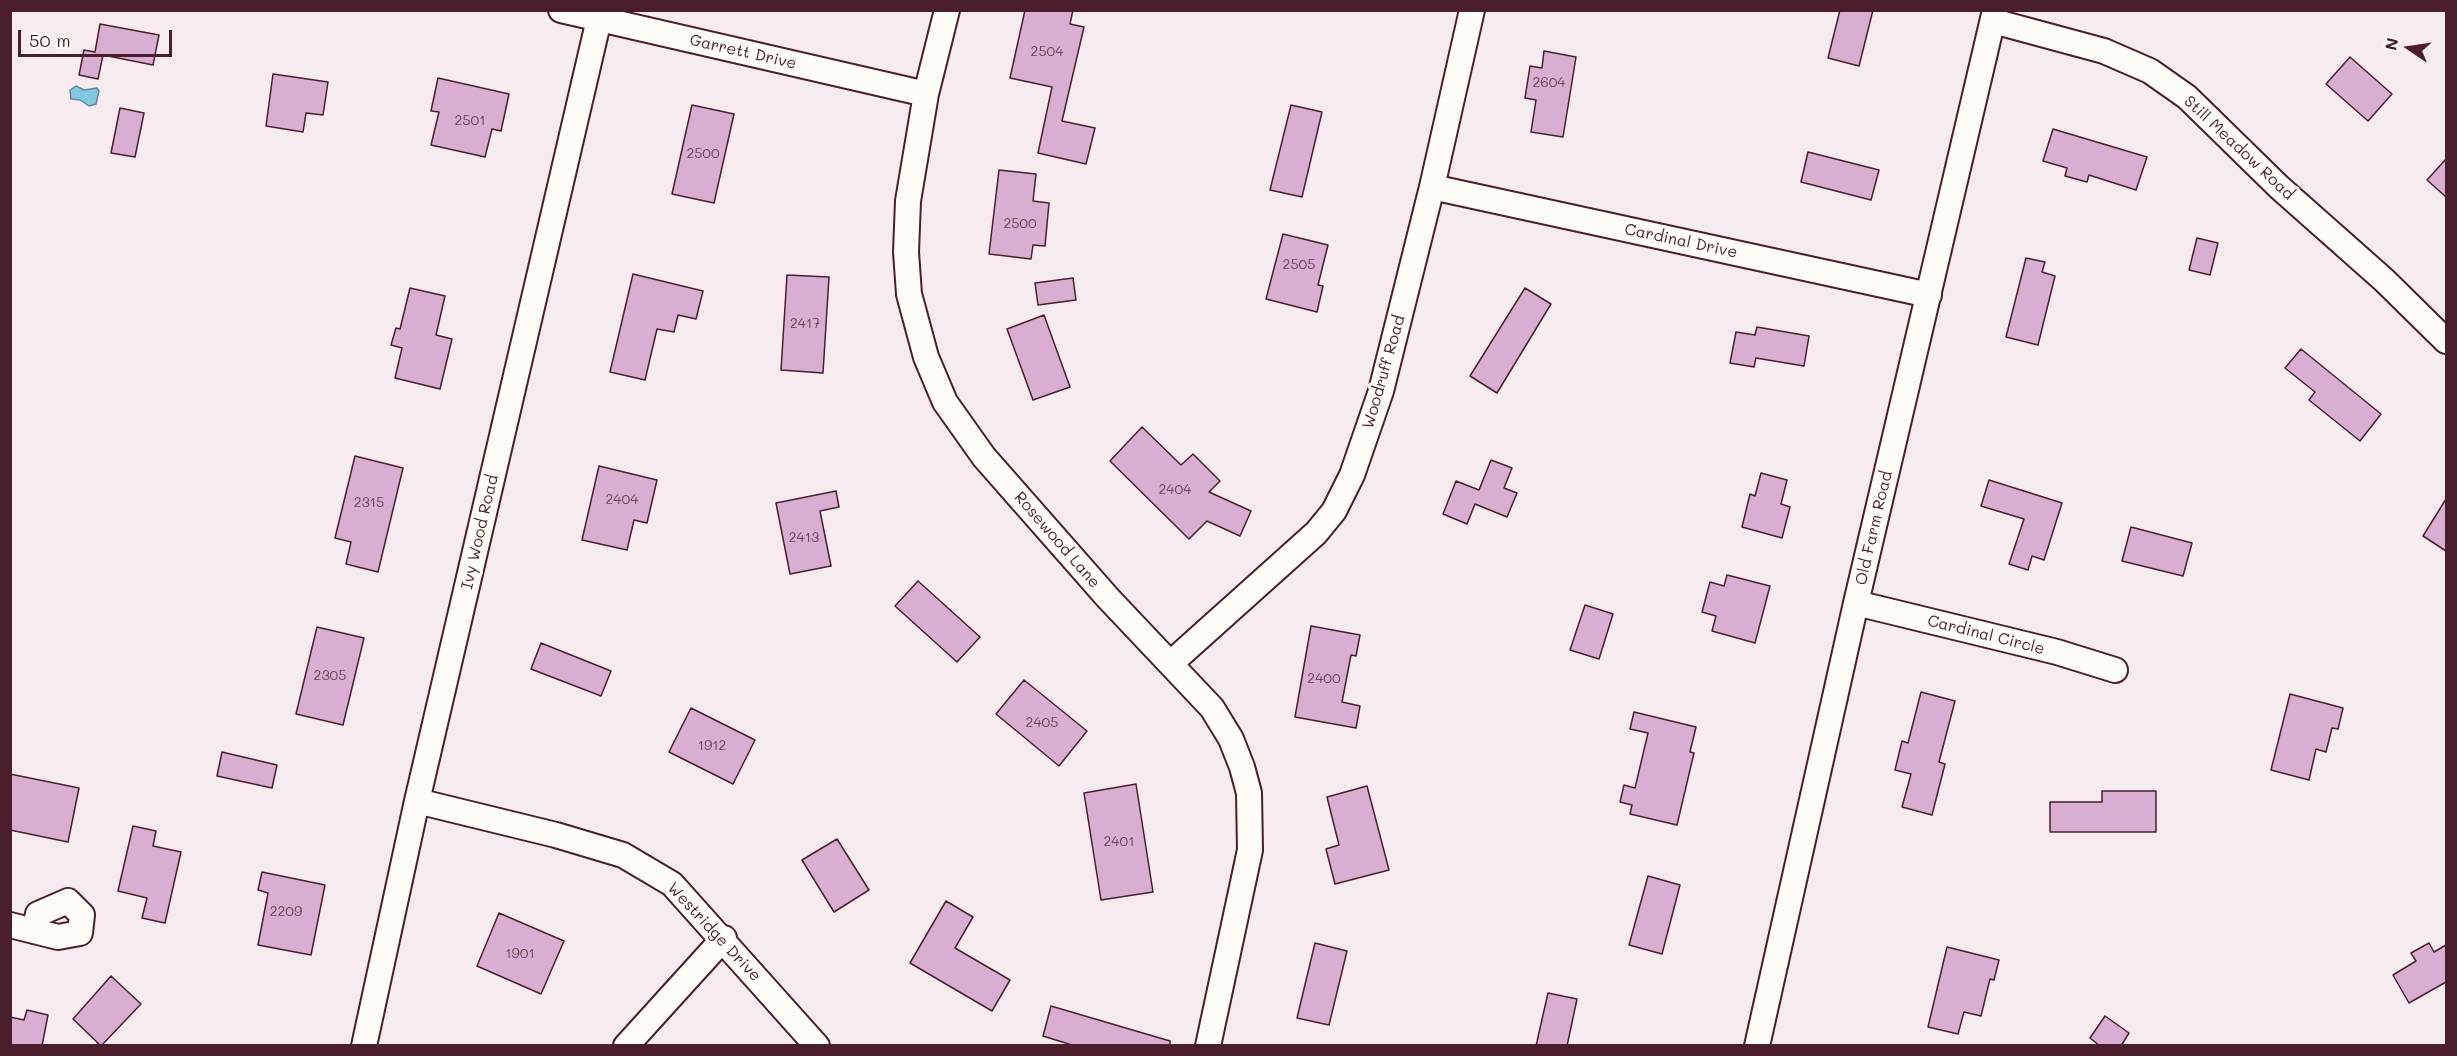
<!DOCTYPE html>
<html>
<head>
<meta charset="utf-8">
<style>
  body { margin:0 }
  #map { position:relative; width:2457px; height:1056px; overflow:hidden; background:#f6ecf0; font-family:Mali,sans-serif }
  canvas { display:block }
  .frame { position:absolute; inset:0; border:12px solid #4a1f2b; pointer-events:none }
  .north { position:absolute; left:2379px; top:18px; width:60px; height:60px; -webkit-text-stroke:4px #fdfcf7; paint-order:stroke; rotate:283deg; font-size:16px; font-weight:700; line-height:24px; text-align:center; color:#4a1f2b }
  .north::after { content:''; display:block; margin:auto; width:21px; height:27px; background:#4a1f2b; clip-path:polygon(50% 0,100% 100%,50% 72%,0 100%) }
  .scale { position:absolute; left:18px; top:30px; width:154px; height:27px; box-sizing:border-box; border:3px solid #4a1f2b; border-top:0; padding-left:8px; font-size:18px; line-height:21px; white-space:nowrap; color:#4a1f2b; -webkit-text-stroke:4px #fdfcf7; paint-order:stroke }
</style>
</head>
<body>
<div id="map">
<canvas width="2457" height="1056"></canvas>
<div class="frame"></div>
<div class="north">N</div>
<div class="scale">50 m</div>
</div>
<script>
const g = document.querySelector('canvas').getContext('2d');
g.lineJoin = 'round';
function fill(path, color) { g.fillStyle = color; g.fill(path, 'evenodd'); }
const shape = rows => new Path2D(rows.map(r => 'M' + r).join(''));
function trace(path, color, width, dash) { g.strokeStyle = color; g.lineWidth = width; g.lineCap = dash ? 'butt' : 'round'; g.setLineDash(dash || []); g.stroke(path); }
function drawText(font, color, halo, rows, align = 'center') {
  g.font = font + ' Mali,sans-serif'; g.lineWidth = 6; g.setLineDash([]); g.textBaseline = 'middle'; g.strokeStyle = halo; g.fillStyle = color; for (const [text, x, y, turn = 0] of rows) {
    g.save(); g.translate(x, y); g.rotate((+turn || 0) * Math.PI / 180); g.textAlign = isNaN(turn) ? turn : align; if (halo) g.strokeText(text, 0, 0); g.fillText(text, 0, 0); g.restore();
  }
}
const water = shape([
  [76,86,84,90,97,88,99,91,96,104,89,106,80,100,71,99,70,90,76,86]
]);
const building = shape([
  [1025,10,1073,10,1070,24,1084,27,1062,121,1095,128,1086,164,1038,153,1052,87,1010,78,1025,10],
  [1840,10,1873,10,1859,66,1828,58,1840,10],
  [100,24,159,35,153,65,103,55,98,79,79,75,84,50,95,52,100,24],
  [1544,51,1576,57,1563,137,1531,132,1536,100,1525,98,1530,66,1542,68,1544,51],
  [2350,57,2392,94,2368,121,2326,84,2350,57],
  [273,74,328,82,323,115,306,113,303,132,266,126,273,74],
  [438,78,509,94,501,131,492,129,485,157,431,145,439,112,431,111,438,78],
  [692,105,734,114,714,203,672,194,692,105],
  [1291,105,1322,112,1302,197,1270,190,1291,105],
  [120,108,144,113,135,157,111,153,120,108],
  [2053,129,2147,157,2136,190,2089,175,2087,182,2065,176,2067,168,2043,161,2053,129],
  [1808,152,1879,170,1871,200,1801,182,1808,152],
  [2446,159,2446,197,2427,180,2446,159],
  [999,170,1036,174,1033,201,1049,203,1045,246,1033,245,1031,259,989,254,999,170],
  [1283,234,1328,245,1318,285,1323,286,1317,312,1266,299,1283,234],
  [2197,238,2218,243,2210,275,2189,270,2197,238],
  [2026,258,2045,262,2042,272,2055,276,2038,345,2006,337,2026,258],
  [633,274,703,291,696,319,678,315,674,332,657,329,645,380,610,372,633,274],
  [787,275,829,277,823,373,781,370,787,275],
  [1073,278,1076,300,1038,305,1035,283,1073,278],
  [410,288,445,296,436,335,452,339,440,389,395,378,402,348,391,345,396,328,400,329,410,288],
  [1525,288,1551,304,1497,393,1470,376,1525,288],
  [1044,315,1070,387,1033,400,1007,329,1044,315],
  [1757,327,1809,336,1804,366,1756,358,1754,367,1730,363,1736,332,1755,335,1757,327],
  [2301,349,2381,414,2360,441,2309,400,2315,392,2285,368,2301,349],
  [1142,427,1181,465,1193,454,1220,481,1209,492,1251,511,1240,536,1207,521,1189,539,1110,461,1142,427],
  [355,456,403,468,378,572,346,564,351,542,335,538,355,456],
  [1491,460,1512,468,1504,488,1517,493,1507,517,1475,504,1467,524,1443,514,1456,481,1479,490,1491,460],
  [599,466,657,480,647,523,634,520,627,550,582,540,599,466],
  [1761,473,1787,480,1781,504,1790,507,1782,538,1742,527,1750,494,1755,496,1761,473],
  [1989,480,2062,503,2044,560,2032,556,2028,570,2009,564,2024,519,1981,506,1989,480],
  [836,491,839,507,820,511,831,566,790,574,776,503,836,491],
  [2446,499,2446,551,2423,536,2446,499],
  [2131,527,2192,543,2183,576,2122,561,2131,527],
  [1727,575,1770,586,1755,643,1712,631,1716,616,1702,612,1710,582,1724,586,1727,575],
  [918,581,980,637,957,662,895,606,918,581],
  [1585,605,1613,614,1599,659,1570,650,1585,605],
  [1311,626,1360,635,1356,656,1351,655,1342,702,1360,706,1356,728,1295,717,1311,626],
  [317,627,364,638,343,725,296,714,317,627],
  [541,643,611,671,601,696,531,669,541,643],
  [1024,680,1087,731,1059,766,996,714,1024,680],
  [1921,692,1955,701,1939,762,1945,764,1932,815,1902,807,1911,774,1895,770,1902,741,1908,743,1921,692],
  [2290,694,2343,708,2338,729,2332,728,2326,752,2316,749,2309,780,2271,770,2290,694],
  [691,708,755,740,733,784,669,752,691,708],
  [1634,712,1696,727,1690,752,1694,753,1677,825,1630,814,1632,805,1620,802,1624,785,1635,788,1648,733,1630,729,1634,712],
  [222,752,277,765,272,788,217,776,222,752],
  [10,774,79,788,68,842,10,830,10,774],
  [1136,784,1153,892,1101,900,1084,793,1136,784],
  [1367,786,1389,870,1335,884,1326,849,1339,845,1327,797,1367,786],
  [2102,791,2156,791,2156,832,2050,832,2050,802,2102,802,2102,791],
  [133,826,156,831,153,846,181,852,165,923,142,918,147,898,118,891,133,826],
  [837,839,869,890,834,912,802,860,837,839],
  [262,872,325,885,311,955,258,945,268,893,258,890,262,872],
  [1648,876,1680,885,1662,954,1629,945,1648,876],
  [946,901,973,917,955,948,1010,980,992,1011,910,963,946,901],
  [499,913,564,941,541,994,477,966,499,913],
  [1315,943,1347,951,1329,1025,1297,1018,1315,943],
  [2429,943,2434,952,2446,945,2446,982,2409,1003,2393,975,2416,961,2411,953,2429,943],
  [1947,947,1999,960,1994,980,1990,979,1981,1016,1964,1012,1958,1034,1928,1027,1947,947],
  [111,976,141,1004,101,1046,73,1019,111,976],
  [1548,993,1577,999,1567,1046,1536,1046,1548,993],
  [1051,1006,1170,1041,1170,1046,1075,1046,1043,1036,1051,1006],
  [27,1010,48,1015,42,1046,10,1046,10,1017,24,1020,27,1010],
  [2105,1016,2129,1033,2121,1046,2100,1046,2090,1038,2105,1016]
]);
const minor = shape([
  [561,10,926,94],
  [947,10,926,94,908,201,906,252,909,294,926,357,945,402,984,457,1108,598,1212,708,1231,739,1242,767,1249,793,1250,850,1208,1046],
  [1993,21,2104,51,2150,71,2187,97,2279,187,2384,280,2446,341],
  [1432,187,1929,295],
  [1856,603,2057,652,2115,670],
  [1171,663,1316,533,1334,511,1352,475,1381,391,1432,187,1472,10],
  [417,801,556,835,623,855,672,884,817,1046],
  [10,925,58,937,80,933,82,915,68,901,38,914,34,931],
  [364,1046,417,801,599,19],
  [626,1046,724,938],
  [1757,1046,1856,603,1995,10]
]);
const numberNames = [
  ["2504",1047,52],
  ["2604",1549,83],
  ["2501",470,121],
  ["2500",703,154],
  ["2500",1020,224],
  ["2505",1299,265],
  ["2417",805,324],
  ["2404",1175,490],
  ["2404",622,500],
  ["2315",369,503],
  ["2413",804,538],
  ["2305",330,676],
  ["2400",1324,679],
  ["2405",1042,723],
  ["1912",712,746],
  ["2401",1119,842],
  ["2209",286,912],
  ["1901",520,954]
];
const streetNames = [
  ["Garrett Drive",743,52,13],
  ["Still Meadow Road",2239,148,43],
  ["Cardinal Drive",1681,241,12],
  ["Woodruff Road",1384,372,-74],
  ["Old Farm Road",1874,528,-77],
  ["Ivy Wood Road",480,532,-77],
  ["Rosewood Lane",1057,540,49],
  ["Cardinal Circle",1986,635,14],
  ["Westridge Drive",714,932,47]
];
fill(water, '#81c9e1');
trace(water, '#6b8598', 1.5);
fill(building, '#d9aed3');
trace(building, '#4a1f2b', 1.5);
trace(minor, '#4a1f2b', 28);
trace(minor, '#fdfcf7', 24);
drawText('14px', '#6e4355', null, numberNames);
drawText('16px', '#4a1f2b', '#fdfcf7', streetNames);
</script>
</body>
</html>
